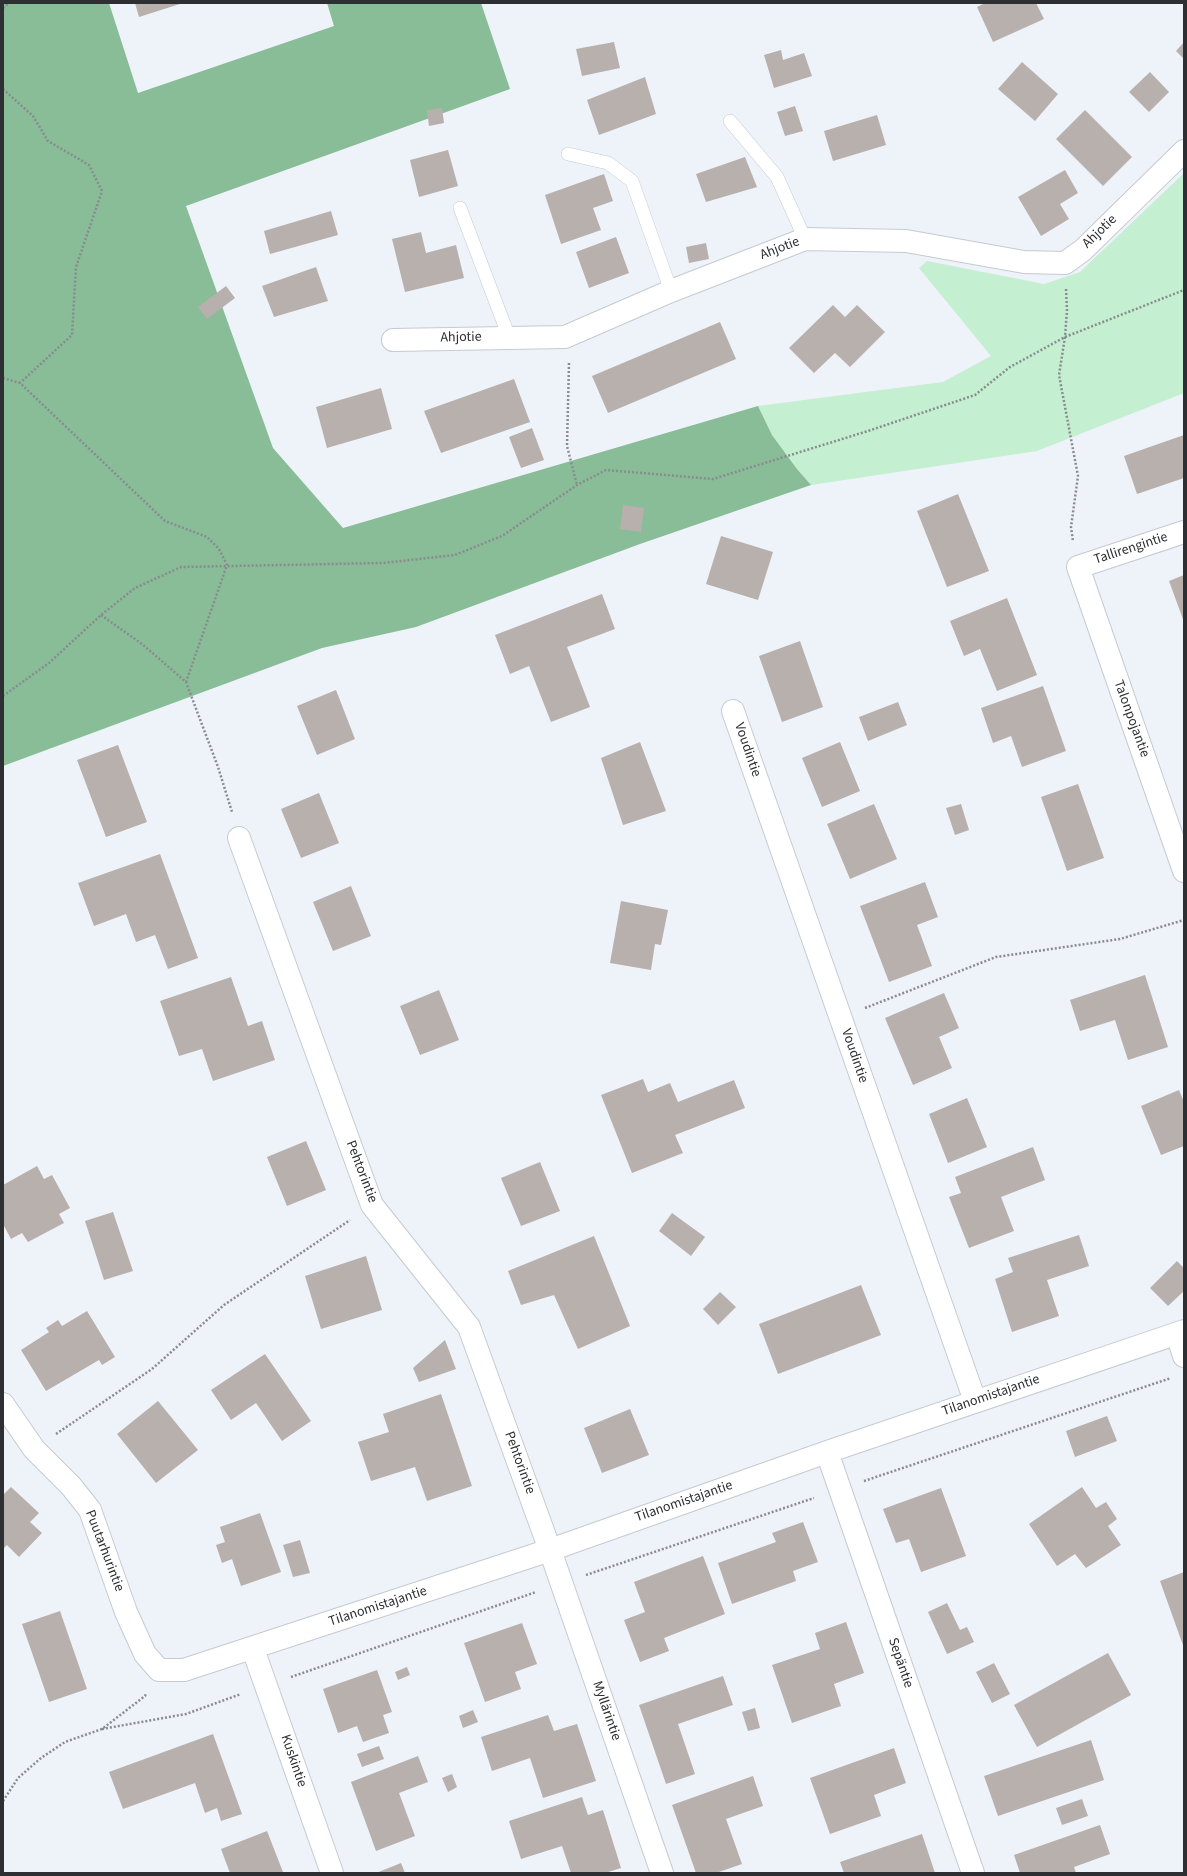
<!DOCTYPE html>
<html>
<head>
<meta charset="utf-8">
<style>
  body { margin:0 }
  #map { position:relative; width:1187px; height:1876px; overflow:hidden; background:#eef2f9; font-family:"Source Sans 3",sans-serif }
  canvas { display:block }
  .frame { position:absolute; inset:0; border:4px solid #2e2f32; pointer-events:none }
</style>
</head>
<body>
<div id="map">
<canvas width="1187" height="1876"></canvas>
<div class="frame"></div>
</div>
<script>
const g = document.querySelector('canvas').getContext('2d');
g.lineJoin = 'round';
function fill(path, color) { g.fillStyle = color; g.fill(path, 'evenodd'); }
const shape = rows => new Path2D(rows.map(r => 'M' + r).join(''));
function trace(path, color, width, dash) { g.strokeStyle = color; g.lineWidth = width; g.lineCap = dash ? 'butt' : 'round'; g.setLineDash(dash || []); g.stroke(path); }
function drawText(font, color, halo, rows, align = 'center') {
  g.font = font + ' "Source Sans 3",sans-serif'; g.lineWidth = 4; g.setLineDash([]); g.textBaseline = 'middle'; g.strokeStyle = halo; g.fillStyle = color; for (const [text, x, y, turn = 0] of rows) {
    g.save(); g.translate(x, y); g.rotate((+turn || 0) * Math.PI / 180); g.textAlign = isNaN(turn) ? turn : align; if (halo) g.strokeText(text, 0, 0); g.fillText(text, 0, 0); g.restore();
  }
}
const green = shape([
  [1184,173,1184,393,1037,451,811,485,797,469,772,435,758,406,943,382,991,356,919,268,927,261,1044,284,1080,272]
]);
const forest = shape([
  [3,3,109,3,138,93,334,26,327,3,481,3,510,89,186,206,273,448,343,528,758,406,772,435,797,469,811,485,640,544,416,627,322,648,3,766]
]);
const building = shape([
  [135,3,183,3,139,17],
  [985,3,1036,3,1044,19,993,42,977,7],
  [614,42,620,68,582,76,576,49],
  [1184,42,1184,59,1176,51],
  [781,50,783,60,804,53,812,76,774,88,764,55],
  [1022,62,1058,94,1035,121,998,89],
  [1150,72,1169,92,1149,112,1129,92],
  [645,77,656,114,599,135,587,100],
  [795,106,803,131,785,136,777,112],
  [442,108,444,123,429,126,427,110],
  [1085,110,1132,157,1103,186,1056,139],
  [877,115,886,145,833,161,824,131],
  [448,150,458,186,419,197,410,160],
  [745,157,757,187,706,202,696,174],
  [1065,170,1078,193,1060,204,1069,219,1041,236,1018,197],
  [604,174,613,201,593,208,601,230,561,244,545,195],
  [331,211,338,235,270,254,264,231],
  [421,232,426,253,456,245,464,278,405,292,392,239],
  [616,237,629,273,589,288,576,252],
  [706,243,709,259,689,263,686,247],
  [316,267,328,301,274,317,262,286],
  [226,286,235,298,207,319,198,307],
  [833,305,845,317,857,305,885,332,850,367,835,353,814,373,789,348],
  [720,322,736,359,608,413,592,376],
  [514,379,530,422,441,453,424,411],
  [381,388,392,429,327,448,316,407],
  [532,428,544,460,521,468,509,437],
  [1184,435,1184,478,1137,494,1124,456],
  [958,494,989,571,947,587,917,511],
  [623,505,644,508,641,532,620,529],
  [721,536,773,552,758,600,706,584],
  [1184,575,1184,622,1169,581],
  [602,594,615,629,567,647,590,707,551,722,529,666,510,674,495,635],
  [1007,598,1037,675,997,691,980,649,964,656,950,621],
  [800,641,823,707,782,722,759,656],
  [1043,686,1066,751,1022,767,1011,736,993,743,981,708],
  [336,690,355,739,317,755,297,706],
  [898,702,907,725,868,741,859,717],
  [640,742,666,811,623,825,601,758],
  [840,742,860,791,822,807,802,758],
  [118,745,147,822,106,837,77,760],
  [1078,784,1104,858,1067,871,1041,797],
  [319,793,339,843,301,858,281,809],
  [874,804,897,859,850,879,827,824],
  [961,804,969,830,955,835,946,808],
  [160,854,198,958,168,969,155,935,136,942,126,914,94,926,78,883],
  [925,882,938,917,917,925,932,966,889,982,860,906],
  [351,886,371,936,333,951,313,902],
  [621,901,668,910,661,945,655,944,651,970,610,963],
  [1145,975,1168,1047,1128,1060,1115,1020,1080,1031,1070,1000],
  [231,977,248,1026,262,1021,275,1060,213,1081,202,1049,179,1056,160,1001],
  [439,990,459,1040,420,1055,400,1006],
  [944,993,959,1028,939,1037,952,1068,913,1085,885,1018],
  [643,1079,648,1092,670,1083,678,1102,734,1080,745,1108,675,1135,683,1153,632,1173,601,1095],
  [1179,1090,1184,1102,1184,1146,1161,1155,1141,1106],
  [967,1098,987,1147,948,1163,929,1114],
  [306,1141,326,1190,287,1206,267,1157],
  [1033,1147,1045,1180,1001,1197,1014,1231,969,1248,949,1197,961,1193,955,1177],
  [540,1162,560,1211,521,1226,501,1178],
  [37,1166,44,1179,52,1175,70,1208,59,1214,64,1223,28,1242,22,1233,11,1239,3,1224,3,1185],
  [113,1212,133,1271,104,1280,85,1221],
  [672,1213,705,1237,691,1256,659,1231],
  [1079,1235,1089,1266,1047,1280,1059,1316,1012,1332,995,1279,1013,1272,1008,1258],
  [594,1236,630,1326,578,1349,554,1295,521,1305,508,1271],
  [366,1256,382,1310,321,1329,305,1276],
  [1177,1261,1184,1268,1184,1291,1168,1306,1150,1288],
  [861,1285,881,1335,778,1374,759,1324],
  [720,1292,736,1307,718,1325,703,1309],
  [87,1311,115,1357,102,1365,99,1360,46,1391,21,1350,49,1332,46,1328,58,1320,62,1326],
  [445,1340,456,1369,419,1382,413,1368],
  [265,1354,311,1421,282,1441,256,1403,231,1420,211,1390],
  [441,1394,472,1486,427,1501,415,1467,371,1481,358,1442,389,1432,383,1414],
  [158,1401,198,1450,156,1483,117,1434],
  [630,1409,649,1455,602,1473,584,1428],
  [1107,1416,1117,1441,1075,1457,1066,1431],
  [11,1487,39,1513,30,1522,42,1533,19,1557,7,1545,3,1549,3,1495],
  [1082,1487,1096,1508,1106,1502,1117,1519,1108,1526,1121,1545,1086,1568,1075,1554,1057,1566,1029,1524],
  [941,1488,966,1556,921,1572,909,1539,896,1543,883,1509],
  [260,1513,281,1572,241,1586,232,1559,222,1563,216,1545,225,1542,220,1527],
  [803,1522,818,1562,793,1571,796,1581,732,1604,718,1563,776,1542,772,1533],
  [300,1540,310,1573,293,1577,283,1545],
  [703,1556,725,1614,664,1638,669,1651,640,1662,624,1620,645,1612,634,1582],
  [1184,1572,1184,1648,1160,1581],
  [947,1603,960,1630,967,1627,974,1642,947,1654,928,1612],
  [60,1611,87,1689,49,1702,22,1624],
  [846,1622,864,1673,834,1684,841,1706,792,1723,772,1665,820,1649,815,1633],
  [522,1623,537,1664,515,1672,521,1689,485,1702,464,1643],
  [1108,1653,1131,1695,1037,1747,1014,1705],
  [994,1663,1010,1694,992,1703,976,1672],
  [407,1667,410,1675,398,1680,395,1672],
  [377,1670,392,1712,383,1715,389,1733,363,1742,357,1726,338,1733,323,1689],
  [723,1676,733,1705,678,1724,695,1774,666,1784,639,1705],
  [755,1708,760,1728,748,1731,742,1712],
  [473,1710,478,1722,463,1728,459,1716],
  [548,1715,554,1731,577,1724,596,1781,543,1798,530,1758,492,1771,481,1737],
  [213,1734,242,1814,221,1821,217,1808,205,1813,195,1783,123,1809,109,1772],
  [1091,1740,1104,1780,998,1816,984,1776],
  [379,1746,384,1759,362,1767,357,1754],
  [894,1748,906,1783,874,1795,881,1816,830,1834,810,1778],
  [418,1756,428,1782,399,1793,415,1836,376,1851,351,1782],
  [452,1774,457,1787,448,1792,442,1778],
  [753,1776,763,1806,726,1819,742,1864,716,1873,696,1873,672,1805],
  [582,1797,588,1815,603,1810,621,1868,605,1873,571,1873,562,1846,521,1859,509,1821],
  [1082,1799,1088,1816,1062,1825,1056,1808],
  [1100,1825,1110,1854,1074,1867,1076,1873,1020,1873,1014,1855],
  [267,1831,283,1872,230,1873,221,1849],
  [922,1834,935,1873,844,1873,840,1862],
  [401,1863,405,1873,376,1873]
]);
const path = shape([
  [3,8,9,3],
  [3,89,33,116,48,141,89,165,102,191,76,267,72,335,20,383],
  [1066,289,1067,310,1065,337,1059,375,1078,476,1071,527,1073,541],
  [569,363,567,446,577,485],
  [3,378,20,383,165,521,207,537,219,549,227,565,186,682],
  [101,615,142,644,186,682,218,767,232,812],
  [3,696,49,663,101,615,135,588,181,567,383,563,455,555,502,536,577,485,606,470,713,479,868,431,975,395,1010,367,1065,337,1184,290],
  [865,1008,996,957,1120,939,1184,920],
  [56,1434,152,1369,224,1305,350,1220],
  [864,1481,1171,1378],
  [586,1575,814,1498],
  [291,1677,536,1592],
  [102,1729,186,1714,241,1694],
  [3,1801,18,1778,41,1758,65,1742,102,1729,145,1696,146,1693]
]);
const lane = shape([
  [730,121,777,177,805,239],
  [568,154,608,163,632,181,671,291],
  [460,208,509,337]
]);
const street = shape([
  [393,340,565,337,671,291,805,239,906,241,1024,262,1065,263,1083,250,1184,151],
  [1184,532,1078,567,1184,871],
  [733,711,975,1401],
  [239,838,372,1205,469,1327,550,1550,662,1873],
  [1177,1334,1184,1356],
  [3,1404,34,1449,71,1486,90,1510,126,1612,145,1654,159,1670,184,1670,550,1550,827,1452,1184,1331],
  [827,1452,973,1873],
  [253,1649,332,1873]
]);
const streetNames = [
  ["Ahjotie",1100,232,-44],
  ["Ahjotie",780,249,-21],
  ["Ahjotie",461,338,-1],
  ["Tallirengintie",1131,549,-18],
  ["Talonpojantie",1131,719,70],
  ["Voudintie",747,750,71],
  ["Voudintie",854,1056,71],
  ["Pehtorintie",361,1172,69],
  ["Tilanomistajantie",991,1396,-19],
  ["Pehtorintie",519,1463,70],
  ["Tilanomistajantie",684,1502,-19],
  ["Puutarhurintie",104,1551,69],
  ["Tilanomistajantie",378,1607,-18],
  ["Sepäntie",900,1663,71],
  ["Myllärintie",606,1711,71],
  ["Kuskintie",293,1761,71]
];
fill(green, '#c4efd0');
fill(forest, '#88bd98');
fill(building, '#b8b0ad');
trace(lane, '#c6cad1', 14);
trace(street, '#c6cad1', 24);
trace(path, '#898b90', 2.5, [2, 2]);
trace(lane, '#fff', 13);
trace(street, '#fff', 22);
drawText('14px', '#2e2f32', '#fff', streetNames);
</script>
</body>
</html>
